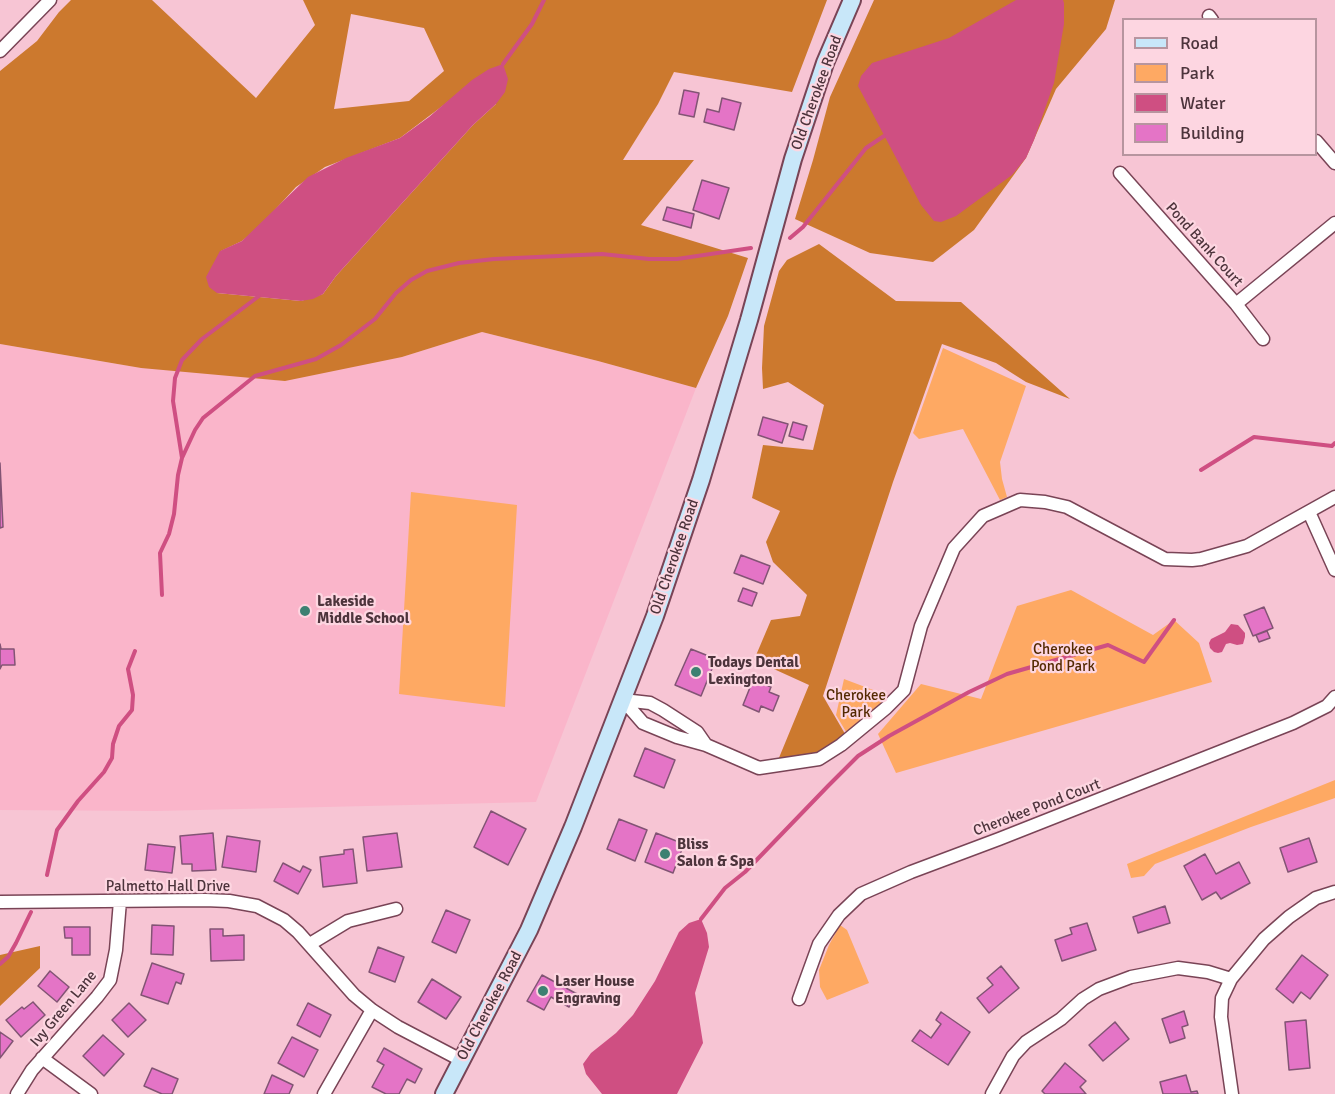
<!DOCTYPE html>
<html>
<head>
<meta charset="utf-8">
<style>
  body { margin:0 }
  #map { position:relative; width:1335px; height:1094px; overflow:hidden; background:#f7c5d4; font-family:Signika,sans-serif }
  canvas { display:block }
  .legend { position:absolute; left:1122px; top:18px; width:195px; height:138px; box-sizing:border-box; background:#fdd6e1; border:2px solid #b7959f; margin:0; padding:8px 10px; list-style:none; font-size:18px; color:#4d343c }
  .legend li { display:flex; align-items:center; gap:12px; height:30px }
  .legend b { width:30px; border:2px solid #b7959f }
</style>
</head>
<body>
<div id="map">
<canvas width="1335" height="1094"></canvas>
<ul class="legend">
<li><b style="height:8px;background:#c8e7f9"></b>Road</li>
<li><b style="height:16px;background:#fea963"></b>Park</li>
<li><b style="height:16px;background:#cf4f82"></b>Water</li>
<li><b style="height:16px;background:#e474c6"></b>Building</li>
</ul>
</div>
<script>
const g = document.querySelector('canvas').getContext('2d');
g.lineJoin = 'round';
function fill(path, color) { g.fillStyle = color; g.fill(path, 'evenodd'); }
const shape = rows => new Path2D(rows.map(r => 'M' + r).join(''));
function trace(path, color, width, dash) { g.strokeStyle = color; g.lineWidth = width; g.lineCap = dash ? 'butt' : 'round'; g.setLineDash(dash || []); g.stroke(path); }
function drawText(font, color, halo, rows, align = 'center') {
  g.font = font + ' Signika,sans-serif'; g.lineWidth = 4.5; g.setLineDash([]); g.textBaseline = 'middle'; g.strokeStyle = halo; g.fillStyle = color; for (const [text, x, y, turn = 0] of rows) {
    g.save(); g.translate(x, y); g.rotate((+turn || 0) * Math.PI / 180); g.textAlign = isNaN(turn) ? turn : align; if (halo) g.strokeText(text, 0, 0); g.fillText(text, 0, 0); g.restore();
  }
}
const built = shape([
  [482,332,598,361,696,388,536,802,156,811,0,810,0,344,141,368,402,357]
]);
const green = shape([
  [943,348,1026,386,1000,462,1002,479,1007,497,1000,500,963,429,919,439,913,433],
  [411,492,517,505,505,707,399,694],
  [1071,590,1153,635,1174,620,1199,643,1212,682,896,773,878,734,921,684,981,699,1017,606],
  [844,679,889,696,848,735,836,715],
  [1335,780,1335,798,1251,827,1155,864,1144,876,1131,878,1127,864],
  [840,925,847,930,869,983,827,1000,820,987,819,970,829,945]
]);
const forest = shape([
  [71,0,152,0,256,98,315,25,303,0,827,0,792,92,674,72,658,104,623,160,694,160,641,225,748,258,728,316,696,388,598,361,482,332,402,357,285,381,141,368,0,344,0,71,37,41,59,12],
  [351,14,424,28,444,71,409,101,334,109],
  [449,101,496,104,473,125,336,276,323,294,301,301,217,293,221,251,242,241,260,226,296,187,325,167,400,138],
  [874,0,1115,0,1106,29,1056,89,1026,158,974,230,933,262,870,253,795,219,813,160,830,97],
  [819,244,896,301,961,302,1070,399,1026,382,996,363,942,344,893,482,823,696,848,739,819,759,776,765,809,685,754,660,771,620,800,616,807,595,773,562,766,542,780,511,752,498,763,445,813,450,824,405,788,382,763,389,762,368,764,326,779,271,787,260],
  [40,946,40,968,0,1006,0,955]
]);
const water = shape([
  [1016,0,1063,0,1064,3,1064,24,1054,83,1034,140,1026,158,1012,175,956,216,941,222,934,221,921,205,858,86,861,76,872,63,949,38],
  [503,64,508,79,505,92,496,104,473,125,336,276,323,294,313,299,301,301,217,293,209,287,206,277,220,251,242,241,308,177,346,158,400,138,429,117,472,80,489,69],
  [1231,624,1238,625,1245,633,1245,637,1243,644,1237,645,1230,643,1226,644,1222,652,1218,653,1214,652,1210,648,1209,643,1211,639,1225,632],
  [701,919,707,933,709,947,695,993,703,1043,677,1094,602,1094,586,1074,583,1064,591,1053,616,1033,633,1015,655,981,679,932,689,923]
]);
const stream = shape([
  [503,64,532,24,544,0],
  [790,238,803,227,866,148,884,136],
  [182,458,173,401,175,378,182,360,202,339,259,296],
  [1201,470,1254,437,1332,446,1335,443],
  [162,595,160,553,169,534,174,514,178,475,182,458,195,430,203,418,255,376,316,359,341,345,375,319,396,293,411,280,427,271,459,263,494,259,602,254,649,259,677,259,751,248],
  [47,875,57,830,78,801,104,772,112,758,113,744,119,726,132,710,133,695,128,669,135,651],
  [701,919,725,888,745,872,828,786,858,756,889,736,969,692,1007,674,1108,645,1144,662,1174,620],
  [0,964,8,957,16,943,31,912]
]);
const building = shape([
  [684,90,699,93,694,117,679,114,684,90],
  [722,98,741,103,734,130,704,122,707,109,719,112,722,98],
  [702,180,729,188,719,219,693,210,702,180],
  [667,207,694,214,691,228,663,220,667,207],
  [763,417,788,424,782,443,758,435,763,417],
  [793,422,807,426,803,440,789,436,793,422],
  [0,463,3,527,0,528,0,463],
  [741,555,770,566,763,584,734,573,741,555],
  [743,588,757,593,752,606,738,601,743,588],
  [1264,607,1273,628,1253,636,1244,615,1264,607],
  [1267,631,1270,638,1259,642,1256,635,1267,631],
  [0,644,1,649,14,649,15,665,2,665,0,669,0,644],
  [691,649,716,659,701,696,675,685,691,649],
  [753,680,771,687,769,692,779,696,773,711,761,706,759,712,743,705,753,680],
  [645,748,675,760,664,788,634,776,645,748],
  [491,811,526,829,508,865,474,847,491,811],
  [619,819,647,830,635,861,607,849,619,819],
  [213,833,216,870,192,871,192,864,182,864,180,836,213,833],
  [397,833,402,867,367,871,363,837,397,833],
  [656,833,684,844,673,873,645,862,656,833],
  [227,836,260,841,256,872,222,867,227,836],
  [1309,838,1317,862,1288,872,1280,848,1309,838],
  [148,844,175,847,172,873,145,870,148,844],
  [353,849,357,883,323,887,320,857,344,854,344,850,353,849],
  [1205,854,1216,874,1239,862,1250,883,1221,899,1216,892,1202,900,1184,866,1205,854],
  [283,863,300,872,303,866,311,870,298,894,274,881,283,863],
  [1165,906,1170,923,1138,933,1133,917,1165,906],
  [446,910,470,920,456,953,432,942,446,910],
  [1087,923,1096,950,1062,961,1055,940,1072,934,1070,928,1087,923],
  [152,925,174,926,173,955,151,954,152,925],
  [64,927,90,927,90,955,72,955,72,938,65,938,64,927],
  [210,929,223,929,223,936,244,935,244,960,211,961,210,929],
  [378,947,404,957,395,982,369,972,378,947],
  [1302,955,1328,975,1310,999,1301,992,1293,1003,1276,989,1302,955],
  [152,963,184,974,181,984,176,982,168,1004,141,995,152,963],
  [1001,966,1019,988,989,1013,977,998,993,985,987,978,1001,966],
  [50,971,69,987,57,1002,38,986,50,971],
  [542,975,577,994,569,1007,551,997,544,1010,527,1001,542,975],
  [432,979,461,997,446,1019,418,1002,432,979],
  [33,1002,45,1015,21,1037,6,1020,22,1007,24,1009,33,1002],
  [129,1003,146,1020,128,1037,112,1020,129,1003],
  [308,1003,331,1015,320,1037,297,1025,308,1003],
  [1184,1011,1188,1025,1182,1027,1185,1038,1170,1043,1162,1019,1184,1011],
  [941,1012,970,1032,948,1065,912,1041,920,1030,931,1038,941,1024,936,1020,941,1012],
  [1306,1020,1310,1068,1289,1070,1285,1022,1306,1020],
  [1115,1022,1129,1039,1103,1061,1089,1045,1115,1022],
  [0,1032,13,1041,0,1058,0,1032],
  [103,1035,124,1054,104,1076,83,1056,103,1035],
  [292,1037,318,1050,304,1077,278,1063,292,1037],
  [384,1048,422,1069,415,1083,407,1079,399,1094,386,1094,372,1087,384,1065,377,1061,384,1048],
  [1065,1063,1086,1081,1080,1087,1086,1094,1045,1094,1042,1091,1065,1063],
  [152,1068,178,1079,172,1094,162,1094,144,1086,152,1068],
  [272,1075,293,1085,289,1094,264,1094,272,1075],
  [1186,1075,1191,1092,1197,1091,1198,1094,1163,1094,1160,1082,1186,1075]
]);
const street = shape([
  [1209,16,1212,20],
  [0,51,50,0],
  [1316,141,1335,163],
  [1120,173,1236,304,1263,339],
  [1236,304,1335,223],
  [1309,512,1335,570],
  [623,700,643,723,677,737,706,745,759,768,819,759,841,745,886,708,904,690,921,626,954,548,983,516,1020,500,1045,502,1067,507,1165,559,1192,560,1201,559,1247,546,1335,497],
  [623,700,650,703,663,710,697,732,706,745],
  [0,902,205,900,229,901,257,906,284,920,298,932,354,995,372,1010,398,1027,461,1060],
  [310,944,348,921,396,909],
  [799,999,819,944,839,915,861,894,911,872,999,839,1293,723,1327,706,1335,697],
  [42,1058,91,1094],
  [17,1094,32,1070,97,997,110,980,116,950,120,901],
  [324,1094,372,1010],
  [992,1094,1013,1056,1026,1042,1061,1019,1083,999,1099,989,1131,977,1178,968,1208,972,1231,979],
  [1232,1094,1221,1017,1222,998,1231,979,1264,939,1289,917,1316,898,1335,892]
]);
const secondary = shape([
  [444,1094,529,930,573,827,655,616,701,480,749,320,793,159,825,63,852,0]
]);
const markers = [
  [305,611,6,"#3d8072"],
  [696,672,6,"#3d8072"],
  [665,854,6,"#3d8072"],
  [543,991,6,"#3d8072"]
];
const streetNames = [
  ["Old Cherokee Road",817,93,-70],
  ["Pond Bank Court",1204,245,48],
  ["Old Cherokee Road",675,557,-71],
  ["Cherokee Pond Court",1037,808,-21],
  ["Palmetto Hall Drive",168,887],
  ["Old Cherokee Road",490,1006,-62],
  ["Ivy Green Lane",64,1009,-50]
];
const poiNames = [
  ["Lakeside",317,602],
  ["Middle School",317,619],
  ["Todays Dental",708,663],
  ["Lexington",708,680],
  ["Bliss",677,845],
  ["Salon & Spa",677,862],
  ["Laser House",555,982],
  ["Engraving",555,999]
];
const parkNames = [
  ["Cherokee",1063,650],
  ["Pond Park",1063,667],
  ["Cherokee",856,696],
  ["Park",856,713]
];
fill(built, '#fab5ca');
fill(green, '#fea963');
fill(forest, '#cc792e');
fill(water, '#cf4f82');
trace(stream, '#cf4f82', 4);
fill(building, '#e474c6');
trace(building, '#825474', 1.5);
trace(street, '#794456', 15);
trace(secondary, '#794456', 20);
trace(street, '#fff', 12);
trace(secondary, '#c8e7f9', 16);
for (const [x, y, r, color] of markers) { const dot = new Path2D(); dot.arc(x, y, r, 0, 2 * Math.PI); g.fillStyle = color; g.fill(dot); trace(dot, '#fdd6e1', 2); }
drawText('15px', '#4d343c', '#fdd6e1', streetNames);
drawText('bold 15px', '#4d343c', '#fdd6e1', poiNames, 'left');
drawText('15px', '#532900', '#fdd6e1', parkNames);
</script>
</body>
</html>
